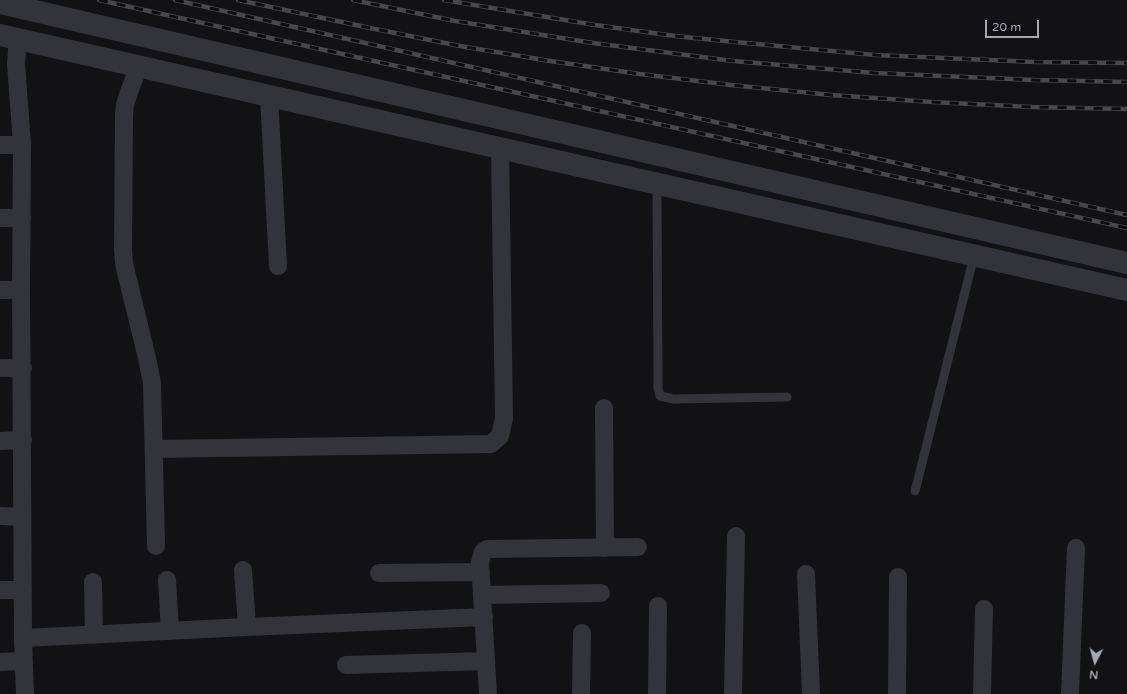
<!DOCTYPE html>
<html>
<head>
<meta charset="utf-8">
<style>
  body { margin:0 }
  #map { position:relative; width:1127px; height:694px; overflow:hidden; background:#121214; font-family:"Varela Round",sans-serif }
  canvas { display:block }
  .north { position:absolute; left:1075px; top:642px; width:40px; height:40px; -webkit-text-stroke:3px #0d0d0f; paint-order:stroke; rotate:186deg; font-size:11px; font-weight:700; line-height:16px; text-align:center; color:#a3a9b5 }
  .north::after { content:''; display:block; margin:auto; width:14px; height:18px; background:#a3a9b5; clip-path:polygon(50% 0,100% 100%,50% 72%,0 100%) }
  .scale { position:absolute; left:985px; top:20px; width:54px; height:18px; box-sizing:border-box; border:2px solid #a3a9b5; border-top:0; padding-left:5px; font-size:12px; line-height:14px; white-space:nowrap; color:#a3a9b5; -webkit-text-stroke:3px #0d0d0f; paint-order:stroke }
</style>
</head>
<body>
<div id="map">
<canvas width="1127" height="694"></canvas>
<div class="north">N</div>
<div class="scale">20 m</div>
</div>
<script>
const g = document.querySelector('canvas').getContext('2d');
g.lineJoin = 'round';
const shape = rows => new Path2D(rows.map(r => 'M' + r).join(''));
function trace(path, color, width, dash) { g.strokeStyle = color; g.lineWidth = width; g.lineCap = dash ? 'butt' : 'round'; g.setLineDash(dash || []); g.stroke(path); }
const service = shape([
  [657,184,658,388,660,396,673,399,787,397],
  [915,491,974,256]
]);
const minor = shape([
  [18,39,16,63,22,145,21,290,23,638,25,694],
  [139,66,129,92,125,105,124,115,123,249,124,263,127,276,147,358,152,383,156,546],
  [269,96,278,266],
  [0,145,22,145],
  [0,218,22,218],
  [0,290,21,290],
  [0,368,23,368],
  [604,408,605,548],
  [0,441,23,440],
  [154,449,491,444,500,436,504,418,500,148],
  [0,516,22,517],
  [243,570,247,627],
  [379,573,481,572],
  [806,574,811,694],
  [167,580,170,631],
  [93,582,94,635],
  [0,590,23,590],
  [482,595,601,593],
  [23,638,247,627,484,617],
  [0,662,23,661],
  [346,665,486,661],
  [488,694,480,562,483,552,487,549,638,547],
  [581,694,582,633],
  [657,694,658,606],
  [733,694,736,536],
  [897,694,898,577],
  [982,694,984,609],
  [1070,694,1076,548]
]);
const tertiary = shape([
  [0,3,1127,263],
  [0,35,1127,290]
]);
const rail = shape([
  [99,0,1127,228],
  [175,0,1127,215],
  [238,0,370,28,460,46,550,61,640,74,731,85,831,95,932,102,1032,107,1127,109],
  [353,0,455,21,593,43,733,61,874,73,1034,80,1127,82],
  [444,0,595,25,675,36,735,42,875,55,1035,62,1127,63]
]);
trace(service, '#333439', 9);
trace(minor, '#333439', 18);
trace(tertiary, '#333439', 22);
trace(rail, '#46484e', 4.5);
trace(rail, '#0d0d0f', 3, [9]);
</script>
</body>
</html>
